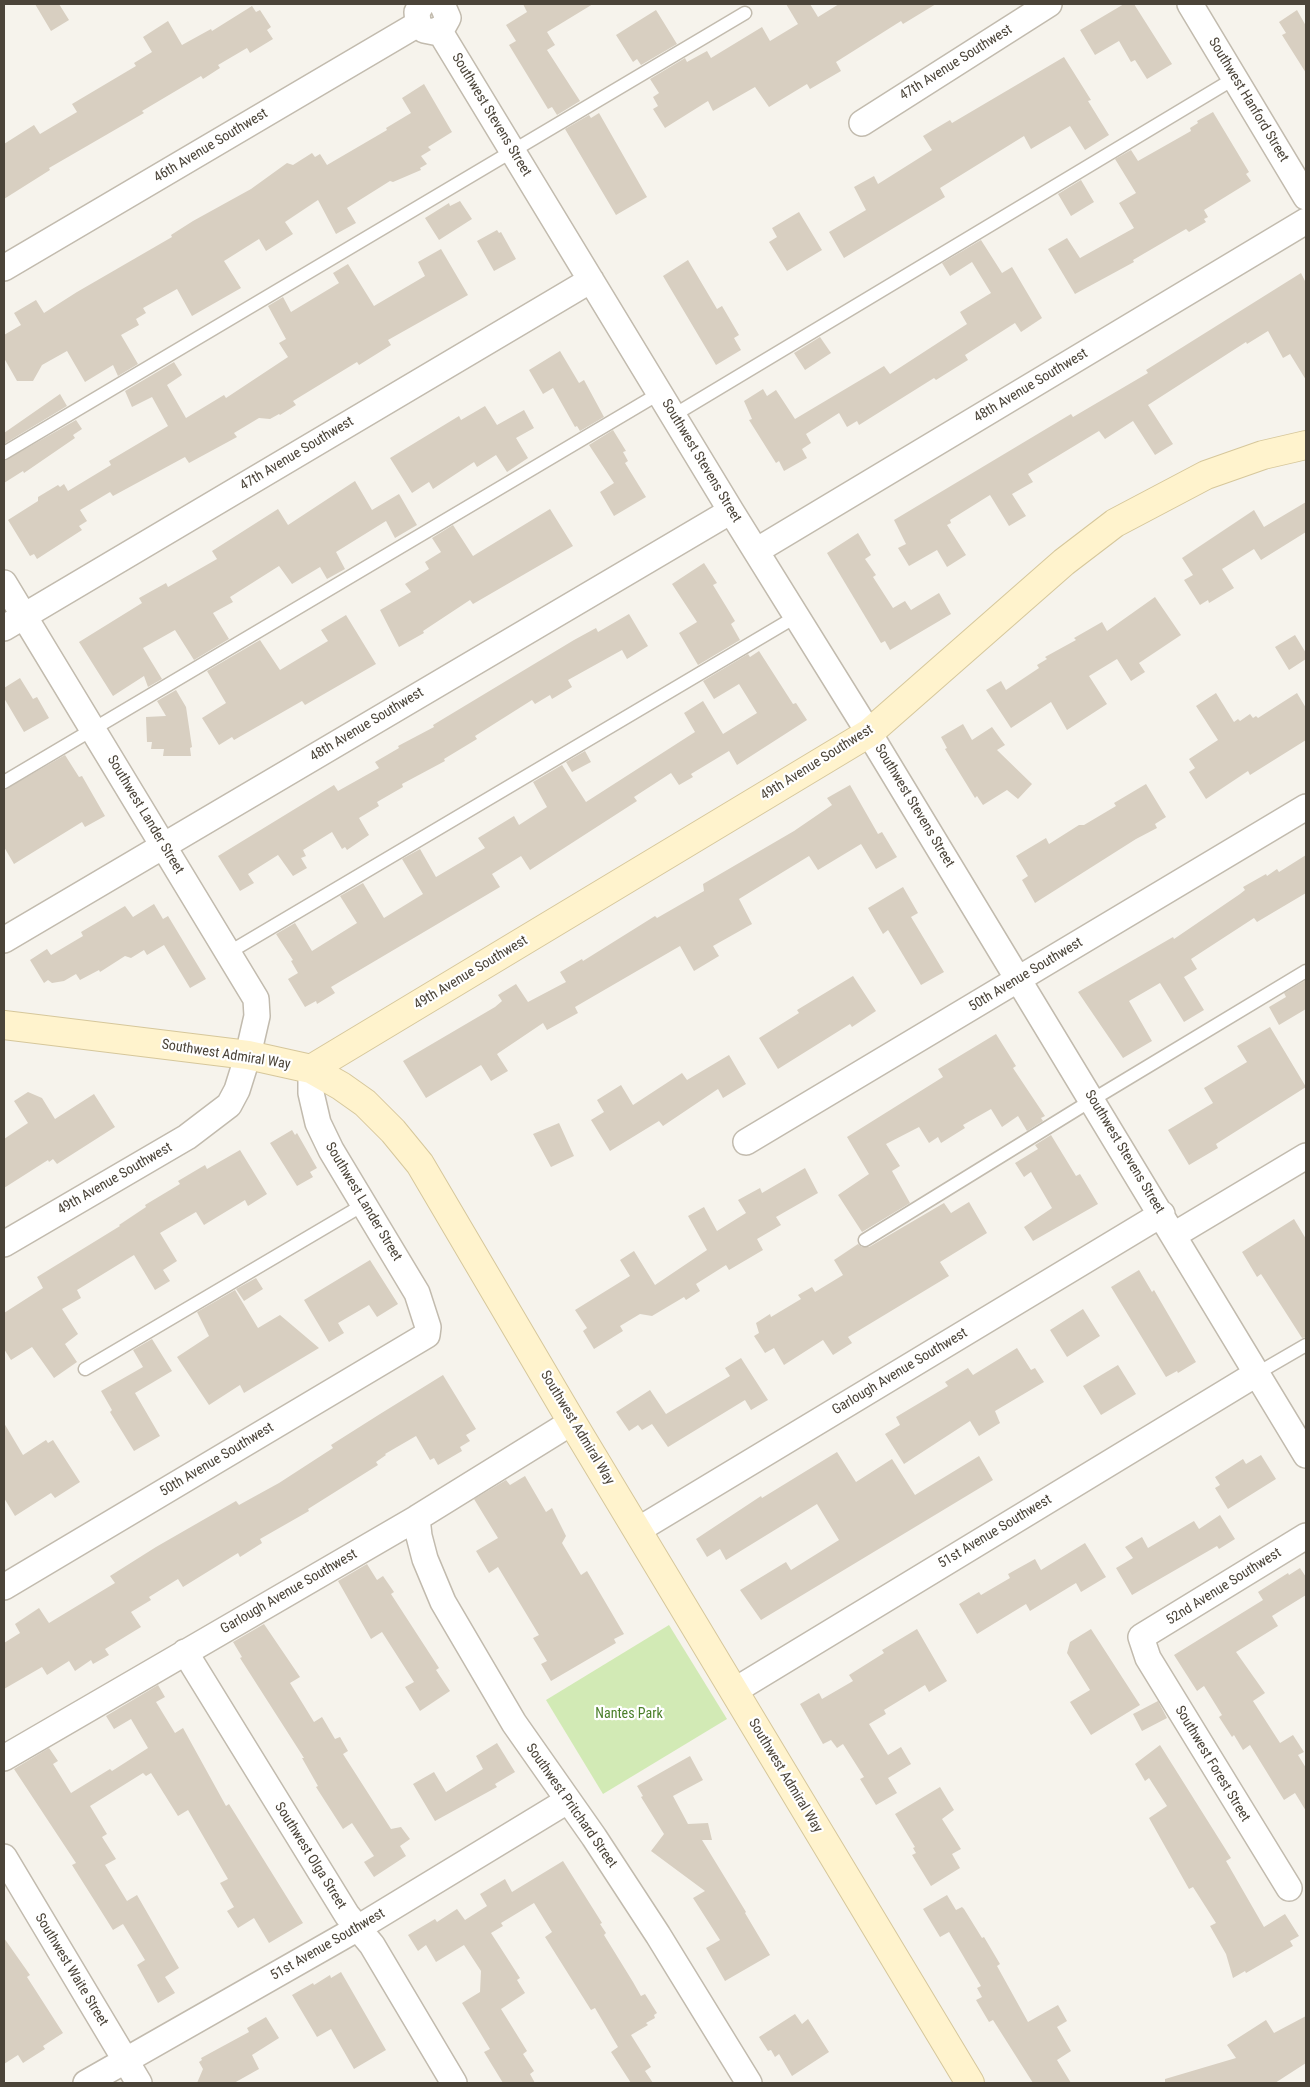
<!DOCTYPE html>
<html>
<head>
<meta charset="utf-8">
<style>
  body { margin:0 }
  #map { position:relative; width:1310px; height:2087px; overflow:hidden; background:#f6f3ec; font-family:"Roboto Condensed",sans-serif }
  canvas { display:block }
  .frame { position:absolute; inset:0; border:5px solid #4b4439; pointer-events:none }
</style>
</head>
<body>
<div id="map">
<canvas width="1310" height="2087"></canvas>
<div class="frame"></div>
</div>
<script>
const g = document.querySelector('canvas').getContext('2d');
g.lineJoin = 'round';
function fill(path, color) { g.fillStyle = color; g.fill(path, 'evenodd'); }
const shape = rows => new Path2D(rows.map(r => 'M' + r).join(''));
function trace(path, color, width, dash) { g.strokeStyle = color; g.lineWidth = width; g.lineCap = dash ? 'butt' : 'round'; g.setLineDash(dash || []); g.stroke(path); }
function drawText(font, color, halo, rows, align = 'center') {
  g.font = font + ' "Roboto Condensed",sans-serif'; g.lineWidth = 4.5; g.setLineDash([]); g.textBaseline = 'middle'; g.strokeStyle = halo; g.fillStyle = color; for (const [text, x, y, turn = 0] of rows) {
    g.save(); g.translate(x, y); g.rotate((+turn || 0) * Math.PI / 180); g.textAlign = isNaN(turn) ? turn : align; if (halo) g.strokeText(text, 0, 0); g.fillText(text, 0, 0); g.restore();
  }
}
const green = shape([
  [669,1625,727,1719,603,1794,546,1700]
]);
const building = shape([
  [35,4,59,4,69,20,51,31],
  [523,4,593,4,547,32,555,45,547,50,580,101,557,115,552,107,548,109,509,45,516,41,506,25,527,12],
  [786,4,810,4,818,17,839,4,936,4,903,24,901,21,836,62,841,71,810,89,807,84,769,107,755,87,713,111,708,101,665,128,653,109,658,106,653,97,659,93,650,79,685,58,687,62,707,51,711,58,762,27,770,41,798,24],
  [1124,4,1134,4,1172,64,1147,79,1135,60,1131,62,1119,41,1095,55,1080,30],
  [252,6,256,12,260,10,271,27,267,30,273,39,250,53,247,48,218,65,220,68,203,79,201,76,142,111,144,113,49,168,50,170,4,199,4,144,34,125,40,134,77,112,72,104,136,66,134,63,152,52,143,37,168,21,182,45,211,29,212,31],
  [656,10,677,44,641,65,637,59,633,62,616,35],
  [1297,10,1306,26,1306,73,1282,35,1286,33,1279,22],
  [1064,57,1091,100,1088,101,1109,135,1085,150,1070,126,1031,149,1024,136,940,188,945,197,844,258,829,232,866,210,854,187,874,176,878,184,932,150,923,136,950,120,952,123],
  [424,84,452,132,428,147,431,150,421,156,427,164,420,168,421,170,393,182,390,181,347,208,356,223,336,234,318,200,285,222,293,234,266,251,259,239,224,261,241,288,192,316,177,289,143,308,146,313,136,319,139,325,121,335,138,364,118,376,113,365,85,382,67,351,42,365,33,381,17,381,4,358,4,335,21,325,14,313,36,300,44,313,77,292,172,237,171,235,193,221,251,189,287,163,293,165,312,153,315,157,320,154,327,165,387,130,386,128,411,113,402,98],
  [1213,112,1249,172,1246,174,1251,181,1204,210,1208,217,1204,219,1206,222,1189,232,1186,229,1133,260,1134,262,1075,294,1048,249,1067,238,1080,258,1134,228,1119,203,1136,193,1115,159,1131,150,1138,161,1191,131,1190,128,1198,123,1197,121],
  [599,113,647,197,616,215,565,129,589,115,591,118],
  [1081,180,1094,202,1071,216,1058,194],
  [460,201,472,219,439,240,425,218,449,203,450,206],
  [799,212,822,250,787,271,769,242,777,237,772,228],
  [497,230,499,233,501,232,516,259,494,271,477,241],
  [981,240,1002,273,1012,267,1042,318,1021,332,1015,323,965,355,968,360,936,380,934,378,859,425,857,421,847,427,839,413,806,434,811,443,802,449,807,458,784,471,779,461,776,463,749,420,752,419,744,401,763,389,767,396,776,390,795,419,884,366,890,374,967,324,960,312,991,293,972,262,950,276,942,263],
  [441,249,468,295,388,340,391,345,359,365,357,362,293,401,296,405,280,415,279,414,270,419,259,418,234,433,237,437,189,463,185,457,113,496,110,492,80,510,87,521,79,526,82,530,37,559,34,554,30,556,8,520,38,501,38,497,58,485,60,487,64,484,68,491,111,465,109,461,168,426,152,397,132,407,125,391,174,362,182,375,167,385,186,418,224,395,226,398,288,357,279,343,286,339,268,306,283,297,291,312,339,283,333,273,348,264,374,306,425,276,418,262],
  [688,260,717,309,722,306,739,335,734,338,741,350,716,365,663,276],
  [1301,273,1306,283,1306,380,1290,354,1283,358,1268,331,1247,344,1246,342,1148,405,1173,444,1155,455,1133,421,1105,439,1099,431,1028,474,1033,482,1012,494,1026,516,1009,526,990,495,950,520,951,523,947,525,966,555,947,567,937,550,909,566,898,548,906,544,894,520,1071,414,1073,417,1148,373,1146,370],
  [820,337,831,353,805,370,794,353],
  [560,351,579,383,584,380,604,417,580,431,577,426,575,427,553,388,543,394,529,370],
  [60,394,67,406,4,444,4,433],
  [485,406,497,425,524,410,534,428,516,438,528,458,507,472,496,455,477,467,474,462,433,489,429,482,412,493,390,458,459,416,461,420],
  [76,420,82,429,73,435,75,438,24,473,23,471,4,483,4,461],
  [613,430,626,451,623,452,628,461,625,463,646,497,614,516,600,492,614,483,589,445],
  [355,481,372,510,399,494,417,525,395,538,386,521,336,552,345,569,327,579,320,567,292,584,279,566,230,597,233,602,213,613,229,639,194,660,175,630,143,648,162,679,148,687,144,676,113,696,79,642,142,603,139,598,166,583,168,587,217,559,212,551,278,509,288,525],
  [1306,502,1306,532,1261,560,1254,549,1222,569,1234,588,1209,603,1208,600,1200,605,1184,580,1193,575,1182,558,1254,510,1264,527],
  [550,509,573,546,473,604,470,600,423,631,424,633,399,647,380,610,411,592,405,584,429,569,425,562,441,552,432,538,453,525,473,556],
  [858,533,871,555,865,559,876,575,873,577,893,608,905,601,911,610,939,593,951,614,890,650,885,641,881,643,827,553],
  [704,563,717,583,713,585,735,621,731,624,740,640,698,665,679,633,697,622,672,584],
  [1155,597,1181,635,1139,663,1145,672,1131,681,1117,659,1089,676,1107,704,1067,730,1051,702,1011,728,986,690,1001,681,1006,690,1039,668,1037,665,1047,659,1045,657,1076,640,1074,638,1102,622,1107,631],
  [629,614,648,646,627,659,622,650,568,680,572,687,552,699,550,695,535,704,532,700,475,736,477,739,444,759,445,761,402,784,403,787,377,802,379,806,359,818,369,835,347,850,345,847,342,849,332,832,303,850,306,856,301,858,307,868,293,876,278,855,248,874,254,883,240,891,218,856,334,785,338,791,379,768,375,762,399,748,398,746,434,727,433,725,574,640,596,628,598,632],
  [346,615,376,664,305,705,302,701,234,740,232,737,219,745,202,718,226,703,207,671,260,640,280,670,328,641,321,630],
  [1295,635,1306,653,1306,659,1289,670,1275,647],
  [759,651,793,704,796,703,807,720,737,765,729,751,691,774,693,777,679,785,671,773,634,797,637,801,530,870,521,856,492,874,500,887,331,987,335,993,317,1004,316,1001,305,1007,288,979,298,973,291,961,293,960,276,934,295,923,312,951,357,923,340,896,363,883,384,918,423,894,402,859,420,849,436,877,485,848,478,838,514,816,519,825,547,807,533,782,562,765,586,802,695,732,684,713,703,701,723,734,757,713,739,684,714,699,703,681,748,654,750,657],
  [20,678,33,699,37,697,49,718,24,732,4,698,4,688],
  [176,690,186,707,192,747,190,748,191,756,163,756,164,749,151,749,152,742,147,742,146,717,166,716,157,701],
  [1216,693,1234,722,1238,719,1240,721,1250,714,1253,718,1256,716,1258,718,1297,693,1306,708,1306,740,1250,775,1248,771,1206,799,1189,772,1195,768,1189,759,1218,740,1196,706],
  [963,724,972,740,992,727,1005,745,997,750,1032,784,1018,799,1007,790,983,805,977,796,975,798,945,749,947,748,941,737],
  [585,751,591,762,572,772,566,762],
  [65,755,79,777,82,776,105,816,85,827,82,822,14,864,4,847,4,790],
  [1146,784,1166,817,1155,824,1157,828,1136,839,1035,903,1022,880,1028,876,1016,856,1046,838,1049,844,1079,825,1084,825,1116,806,1114,803],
  [850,785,878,834,882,832,897,857,876,869,861,844,818,870,809,856,739,899,752,924,713,946,719,956,694,971,680,946,575,1007,578,1013,547,1030,543,1023,497,1054,508,1071,491,1081,481,1065,426,1098,403,1061,495,1007,502,1001,498,995,516,984,528,1002,566,982,560,972,582,959,583,961,655,916,657,918,704,891,703,884,794,831,832,805,827,798],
  [1306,855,1306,893,1257,922,1254,918,1191,959,1197,969,1184,977,1204,1010,1184,1022,1160,983,1129,1001,1152,1041,1123,1058,1078,992,1173,937,1174,939,1240,894,1245,890,1243,887,1266,874,1267,876,1277,869,1279,872],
  [903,887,918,913,911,917,944,972,921,985,888,930,883,934,868,908],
  [154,904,163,919,168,916,206,979,190,988,164,945,147,955,144,950,131,958,125,956,100,972,99,970,80,980,76,974,64,981,52,983,48,980,44,983,30,960,47,949,51,955,83,936,81,932,125,906,133,917],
  [853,976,876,1011,852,1027,850,1024,778,1069,759,1038,799,1013,797,1010],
  [1306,980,1306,1009,1279,1025,1269,1007,1286,997,1284,993],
  [1270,1027,1306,1087,1216,1144,1218,1148,1189,1165,1168,1130,1213,1103,1204,1088,1247,1062,1237,1046],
  [996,1034,1016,1066,1013,1068,1045,1116,1041,1118,1043,1121,1027,1131,1018,1116,1002,1127,991,1109,963,1125,965,1128,941,1143,938,1137,929,1143,919,1127,886,1144,900,1166,892,1171,910,1203,862,1232,838,1195,869,1174,847,1137,943,1077,938,1069],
  [729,1055,746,1084,723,1098,718,1089,663,1126,659,1121,610,1151,591,1120,604,1112,597,1100,621,1085,633,1105,682,1073,687,1080],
  [28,1092,42,1098,55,1119,94,1094,115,1127,57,1164,53,1159,49,1162,48,1160,4,1188,4,1139,28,1123,14,1101],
  [559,1123,574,1156,551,1167,533,1134],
  [292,1130,295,1135,297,1133,317,1168,310,1172,313,1177,297,1186,270,1143],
  [1051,1135,1076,1176,1080,1174,1098,1204,1033,1241,1024,1227,1052,1208,1031,1172,1024,1177,1015,1163,1038,1149,1035,1145],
  [240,1150,267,1194,248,1206,245,1200,204,1225,196,1212,160,1233,177,1261,163,1270,170,1281,155,1290,134,1255,77,1290,81,1298,62,1309,78,1334,65,1344,77,1362,54,1378,32,1347,11,1360,4,1349,4,1313,43,1288,37,1277,120,1226,119,1225,146,1207,145,1205,180,1184,178,1181,205,1165,207,1169],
  [805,1168,818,1193,776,1217,781,1225,757,1239,763,1250,729,1270,726,1265,696,1284,700,1291,686,1300,684,1297,652,1316,640,1314,620,1326,623,1331,594,1349,583,1331,587,1328,575,1310,630,1276,620,1260,634,1251,655,1285,707,1250,688,1216,704,1207,717,1231,746,1213,738,1200,760,1188,762,1193],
  [969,1202,987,1233,940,1262,949,1276,848,1337,852,1343,833,1355,823,1340,784,1365,774,1348,765,1353,754,1336,759,1333,756,1323,770,1314,771,1317,801,1299,798,1295,812,1287,815,1292,843,1275,834,1260,858,1244,862,1247,869,1247,944,1203,951,1213],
  [1294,1219,1306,1239,1306,1337,1302,1338,1261,1274,1257,1277,1242,1252],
  [370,1260,398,1304,377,1317,369,1305,338,1323,344,1333,329,1342,304,1300],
  [1139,1270,1152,1292,1154,1290,1196,1362,1178,1373,1177,1371,1166,1377,1111,1287],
  [256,1278,263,1289,244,1301,236,1289],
  [235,1290,258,1328,280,1315,319,1348,244,1393,240,1385,209,1405,177,1357,209,1336,197,1312],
  [1083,1309,1100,1336,1067,1357,1050,1330],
  [152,1339,172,1371,135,1393,160,1436,134,1451,110,1412,112,1410,101,1391,143,1367,133,1350],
  [1017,1348,1031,1370,1035,1368,1044,1382,995,1411,1000,1423,979,1436,970,1421,904,1464,885,1434,900,1425,896,1417,948,1386,945,1382,968,1368,973,1375],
  [741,1358,768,1400,751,1410,745,1400,668,1447,652,1424,642,1430,638,1425,629,1431,616,1412,650,1390,666,1414,730,1376,725,1368],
  [1118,1365,1136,1394,1101,1415,1083,1386],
  [443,1375,476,1429,466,1435,470,1441,460,1447,462,1451,438,1465,434,1458,430,1460,416,1436,385,1454,386,1455,376,1462,378,1465,308,1509,309,1511,260,1539,262,1543,240,1557,238,1553,183,1587,178,1579,149,1597,151,1600,131,1612,141,1627,105,1649,109,1655,93,1664,91,1660,75,1671,69,1661,47,1675,42,1667,4,1689,4,1643,20,1633,15,1624,39,1608,49,1623,115,1583,110,1576,156,1547,236,1501,239,1505,279,1483,333,1448,331,1445,380,1414],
  [4,1423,23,1455,46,1440,48,1443,53,1440,80,1482,55,1498,51,1493,15,1516,4,1498],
  [837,1452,856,1482,892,1459,915,1495,979,1456,993,1480,761,1620,740,1590,786,1562,791,1570,839,1540,817,1504,726,1560,720,1549,707,1557,696,1539,761,1496,762,1498],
  [1261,1455,1276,1479,1228,1509,1215,1488,1220,1485,1215,1477,1243,1459,1246,1464],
  [525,1476,546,1512,552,1508,566,1536,562,1543,581,1575,587,1571,624,1634,614,1639,616,1643,551,1681,541,1664,547,1661,533,1638,539,1635,498,1567,489,1573,476,1551,498,1538,474,1499,506,1480,510,1485],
  [1220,1515,1235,1539,1219,1549,1217,1546,1132,1595,1116,1568,1133,1558,1125,1547,1142,1537,1148,1548,1194,1521,1199,1529],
  [1085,1543,1106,1577,1081,1592,1076,1583,1030,1611,1026,1604,977,1634,959,1604,979,1592,981,1595,1010,1578,1008,1574,1035,1559,1041,1570],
  [367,1564,377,1580,383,1576,394,1592,391,1594,439,1668,436,1670,450,1691,420,1711,405,1687,414,1682,382,1632,371,1639,338,1581],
  [1300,1568,1306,1577,1306,1595,1272,1616,1278,1626,1236,1652,1265,1693,1253,1701,1280,1743,1293,1735,1304,1752,1298,1755,1306,1768,1306,1811,1295,1793,1284,1800,1250,1745,1243,1750,1234,1735,1232,1737,1219,1717,1222,1715,1204,1686,1197,1691,1174,1655,1263,1600,1258,1592,1288,1573,1289,1575],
  [264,1624,300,1677,290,1683,314,1722,322,1717,335,1739,340,1737,348,1751,343,1754,391,1829,401,1827,410,1839,400,1846,406,1856,374,1877,364,1862,374,1856,352,1823,343,1829,316,1787,318,1786,302,1758,304,1758,240,1658,242,1657,233,1642],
  [917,1629,947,1681,929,1692,925,1685,884,1710,886,1714,869,1724,888,1755,901,1747,911,1764,888,1778,897,1793,876,1805,860,1779,864,1777,843,1744,837,1748,831,1740,823,1744,800,1704,819,1693,822,1699,853,1681,849,1675,884,1653,882,1650],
  [1091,1629,1140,1705,1091,1735,1070,1702,1090,1690,1067,1653,1070,1642],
  [158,1685,165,1697,156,1702,175,1733,183,1728,226,1806,229,1804,303,1923,269,1943,254,1918,238,1928,227,1911,234,1907,220,1883,228,1879,188,1810,178,1816,151,1773,146,1776,143,1773,90,1806,107,1834,102,1837,116,1859,105,1865,127,1901,137,1895,179,1968,165,1977,175,1993,158,2003,137,1965,145,1960,123,1924,113,1930,72,1865,76,1863,14,1769,49,1748,58,1761,53,1764,71,1793,110,1769,112,1771,148,1748,131,1719,114,1729,106,1716],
  [1158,1701,1167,1718,1142,1731,1133,1714],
  [497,1743,515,1772,495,1784,497,1787,435,1821,413,1784,434,1772,446,1792,483,1769,476,1756],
  [1160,1745,1231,1858,1226,1861,1264,1927,1285,1914,1299,1936,1290,1941,1293,1946,1246,1973,1245,1971,1233,1978,1226,1954,1210,1926,1216,1923,1193,1887,1189,1889,1149,1818,1167,1806,1149,1778,1145,1781,1135,1764],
  [690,1756,703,1780,673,1796,688,1824,708,1823,712,1840,702,1840,746,1912,745,1913,770,1955,725,1981,706,1948,720,1940,693,1898,705,1891,651,1851,664,1834,641,1797,643,1796,637,1786],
  [940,1787,954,1810,942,1819,961,1849,952,1854,960,1868,931,1886,912,1855,916,1853,913,1848,915,1847,895,1814],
  [563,1861,602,1923,600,1924,606,1933,604,1935,633,1982,641,1996,645,1994,657,2013,654,2015,655,2018,646,2023,648,2025,631,2035,651,2067,645,2071,653,2083,631,2083,611,2052,618,2047,595,2008,591,2010,545,1937,552,1932,534,1903,501,1923,503,1926,491,1933,520,1978,517,1980,525,1993,501,2009,527,2051,523,2054,534,2071,530,2074,535,2083,503,2083,484,2052,490,2049,462,2003,480,1992,481,1971,464,1945,436,1962,426,1945,418,1951,408,1935,435,1919,437,1922,457,1909,465,1920,487,1906,480,1894,505,1879,512,1892],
  [947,1895,956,1910,962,1907,964,1909,982,1938,984,1937,1000,1964,997,1966,1028,2022,1058,2005,1067,2021,1057,2027,1071,2051,1057,2060,1071,2083,1033,2083,993,2020,989,2022,976,2000,982,1997,977,1988,981,1986,949,1932,940,1937,923,1909],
  [4,1938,30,1975,27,1977,63,2033,43,2046,45,2049,23,2063,18,2055,4,2064],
  [341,1972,386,2050,354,2069,331,2029,317,2037,292,1995,313,1983,314,1985,330,1975,331,1978],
  [795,2014,802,2024,808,2019,829,2052,792,2076,779,2054,775,2057,771,2050,768,2051,759,2037],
  [1306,2016,1306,2063,1275,2083,1165,2083,1165,2079,1236,2058,1227,2045,1266,2020,1274,2033],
  [266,2017,279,2038,252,2055,259,2069,234,2083,197,2083,203,2069,199,2062,202,2060,201,2058,249,2032,247,2028]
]);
const lane = shape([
  [674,415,1235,78],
  [4,453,745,13],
  [4,782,660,393],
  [228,953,797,616],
  [865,1240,1092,1100,1306,971],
  [85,1369,363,1205],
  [1256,1374,1306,1345]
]);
const street = shape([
  [422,4,417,12,418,24,424,30,434,32,443,27,448,18,442,4],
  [1190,4,1306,197],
  [439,30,731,511,869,733,1306,1455],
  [862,123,1049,4],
  [4,268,418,24],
  [756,551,1306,221],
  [4,583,256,999,257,1016,248,1055,237,1090,229,1105,187,1137,4,1244],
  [4,628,591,280],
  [4,940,731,511],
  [746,1142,1306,807],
  [1174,1235,1306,1156],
  [417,1518,419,1536,425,1559,443,1602,514,1723,594,1837,658,1935,749,2083],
  [638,1530,1162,1214],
  [4,1587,427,1335,428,1327,417,1293,331,1150,318,1123,311,1093,311,1069],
  [185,1652,347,1915,372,1945,454,2083],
  [734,1691,1256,1374],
  [4,1758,417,1518,572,1422],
  [4,1857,139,2083],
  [1289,1888,1148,1658,1141,1637,1306,1536],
  [86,2083,358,1928,567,1801]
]);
const secondary = shape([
  [4,1025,248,1055,311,1069,341,1086,365,1103,393,1131,420,1164,572,1422,970,2083],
  [311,1069,869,733,1064,562,1115,523,1206,475,1263,455,1306,445]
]);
const streetNames = [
  ["47th Avenue Southwest",956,63,-32],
  ["Southwest Hanford Street",1248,100,59],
  ["Southwest Stevens Street",491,115,59],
  ["46th Avenue Southwest",211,146,-31],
  ["48th Avenue Southwest",1031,386,-31],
  ["47th Avenue Southwest",297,454,-31],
  ["Southwest Stevens Street",701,461,59],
  ["48th Avenue Southwest",367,725,-31],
  ["49th Avenue Southwest",817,763,-32],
  ["Southwest Stevens Street",914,806,59],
  ["Southwest Lander Street",145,815,59],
  ["49th Avenue Southwest",471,973,-31],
  ["50th Avenue Southwest",1026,975,-31],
  ["Southwest Admiral Way",226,1055,9],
  ["Southwest Stevens Street",1124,1152,59],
  ["49th Avenue Southwest",115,1179,-30],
  ["Southwest Lander Street",363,1202,59],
  ["Garlough Avenue Southwest",900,1372,-31],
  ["Southwest Admiral Way",577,1428,59],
  ["50th Avenue Southwest",217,1460,-31],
  ["51st Avenue Southwest",995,1532,-31],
  ["52nd Avenue Southwest",1224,1587,-32],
  ["Garlough Avenue Southwest",289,1592,-30],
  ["Southwest Forest Street",1212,1764,59],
  ["Southwest Admiral Way",785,1776,59],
  ["Southwest Pritchard Street",571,1806,55],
  ["Southwest Olga Street",310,1856,58],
  ["51st Avenue Southwest",328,1945,-30],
  ["Southwest Waite Street",71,1970,59]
];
const parkNames = [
  ["Nantes Park",629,1714]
];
fill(green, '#d2eab5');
fill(building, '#d8cfc1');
trace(lane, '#c2bbae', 15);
trace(street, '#c2bbae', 28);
trace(secondary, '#d6c79b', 30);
trace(lane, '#fff', 12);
trace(street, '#fff', 25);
trace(secondary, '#fff3cd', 28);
drawText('14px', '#4b4439', '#fff', streetNames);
drawText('14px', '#4a7f2a', '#fff', parkNames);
</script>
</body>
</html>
